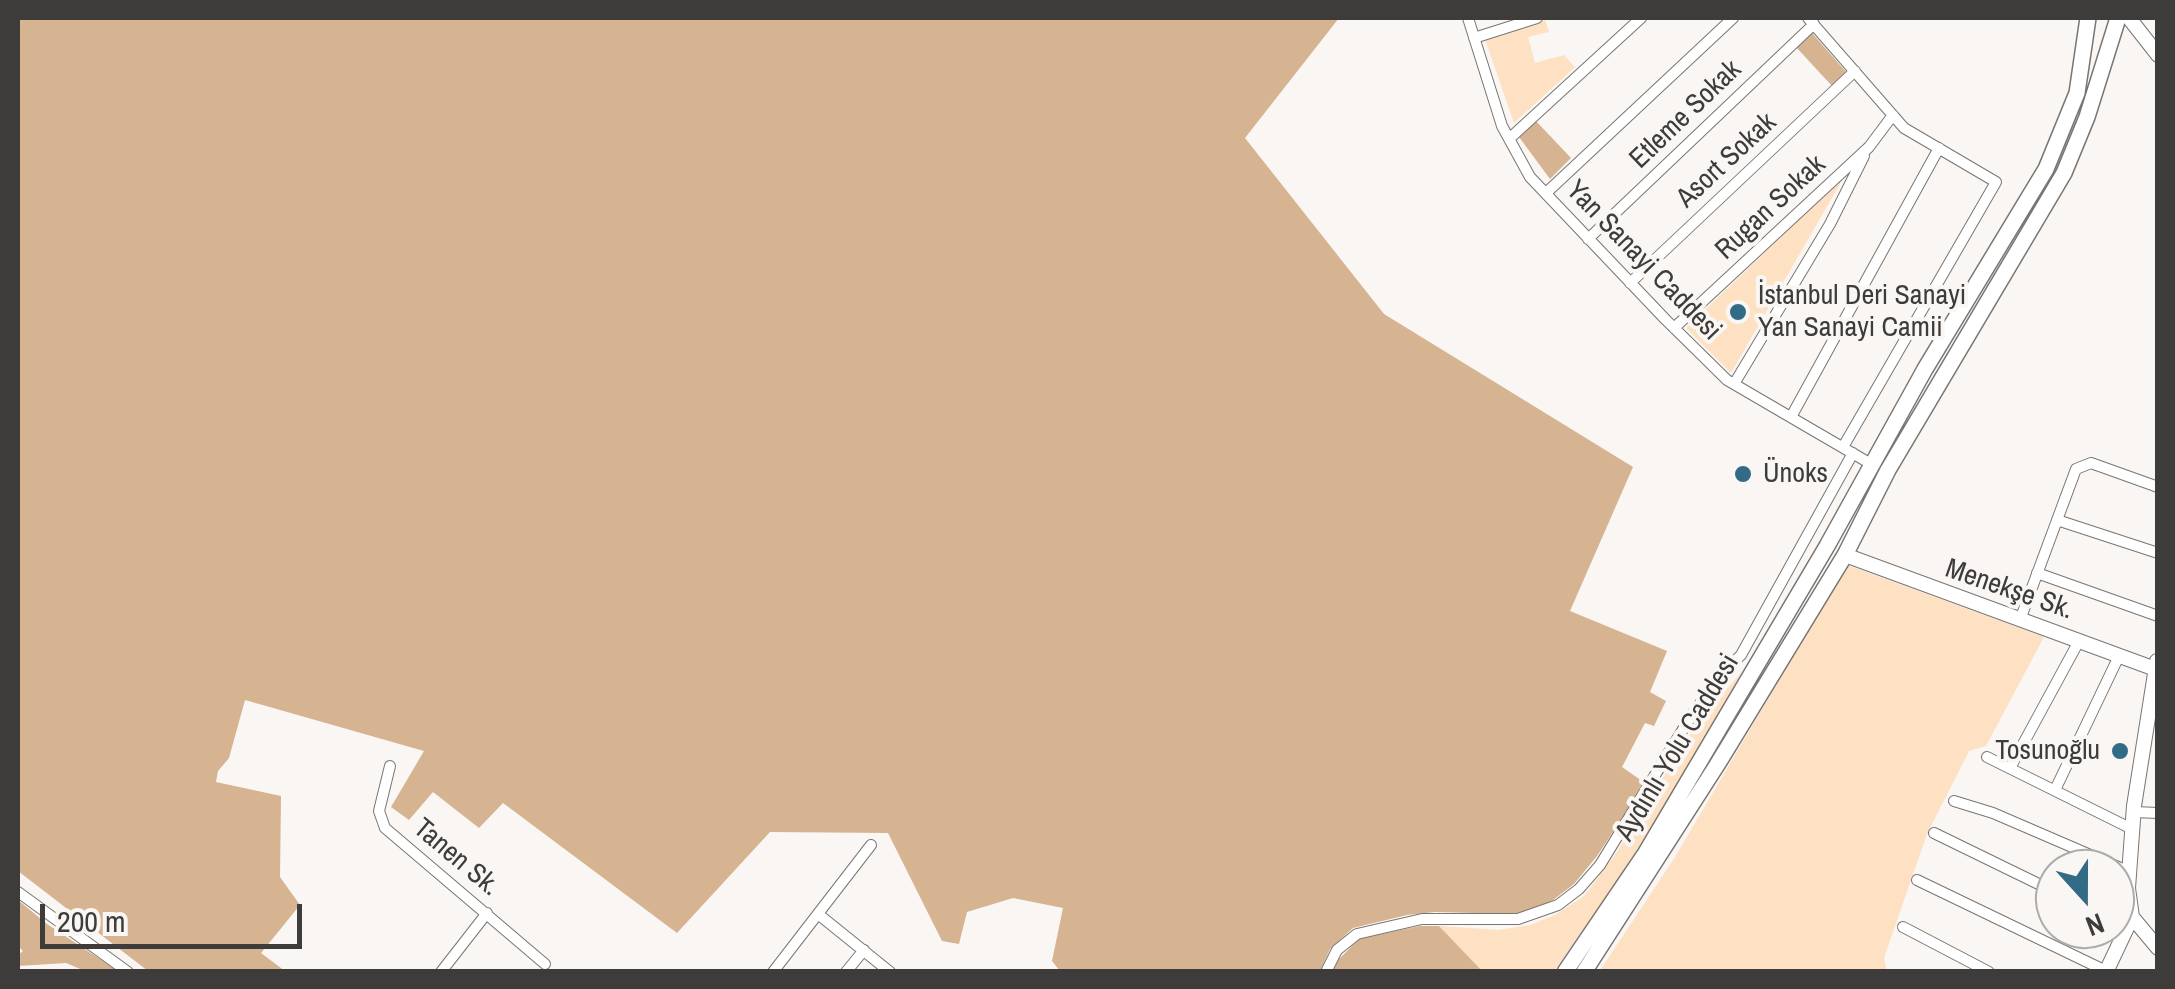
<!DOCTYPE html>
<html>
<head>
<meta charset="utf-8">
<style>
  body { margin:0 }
  #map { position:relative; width:2175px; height:989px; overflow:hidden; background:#f9f6f3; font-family:"Archivo Narrow",sans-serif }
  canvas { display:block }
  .frame { position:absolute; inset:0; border:20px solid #3e3c3b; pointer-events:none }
  .north { position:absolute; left:2035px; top:849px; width:100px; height:100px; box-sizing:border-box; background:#f9f6f3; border:2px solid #aeaca9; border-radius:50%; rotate:159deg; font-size:28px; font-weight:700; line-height:40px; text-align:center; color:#3e3c3b }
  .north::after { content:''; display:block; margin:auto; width:35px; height:45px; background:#326b85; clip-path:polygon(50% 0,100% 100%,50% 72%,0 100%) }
  .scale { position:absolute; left:40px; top:904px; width:262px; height:45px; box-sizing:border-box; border:5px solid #3e3c3b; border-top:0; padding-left:12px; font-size:30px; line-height:35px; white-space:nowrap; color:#3e3c3b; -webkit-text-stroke:8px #f9f6f3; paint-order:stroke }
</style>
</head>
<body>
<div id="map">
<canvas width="2175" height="989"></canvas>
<div class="frame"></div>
<div class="north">N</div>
<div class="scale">200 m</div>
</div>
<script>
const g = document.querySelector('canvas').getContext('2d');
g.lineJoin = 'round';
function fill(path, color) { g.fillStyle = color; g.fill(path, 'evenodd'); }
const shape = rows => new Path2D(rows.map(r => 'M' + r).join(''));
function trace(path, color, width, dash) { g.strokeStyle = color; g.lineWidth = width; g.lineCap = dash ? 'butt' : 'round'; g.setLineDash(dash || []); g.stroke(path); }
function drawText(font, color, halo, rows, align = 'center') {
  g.font = font + ' "Archivo Narrow",sans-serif'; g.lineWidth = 8; g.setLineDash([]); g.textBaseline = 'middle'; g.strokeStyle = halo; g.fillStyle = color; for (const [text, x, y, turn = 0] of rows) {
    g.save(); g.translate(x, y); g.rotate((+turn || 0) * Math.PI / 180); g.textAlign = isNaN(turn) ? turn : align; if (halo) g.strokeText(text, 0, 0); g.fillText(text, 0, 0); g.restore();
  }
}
const green = shape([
  [1545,20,1549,32,1528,37,1535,63,1564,55,1575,67,1514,123,1485,39],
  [1844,177,1731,373,1686,328],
  [1847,565,2044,637,1986,746,1969,751,1927,834,1884,958,1887,971,1599,972,1675,857],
  [1741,673,1681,780,1619,878,1554,971,1482,971,1465,957,1439,926,1499,930,1530,925,1555,915,1584,896,1615,855,1701,717]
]);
const forest = shape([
  [18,18,1339,18,1245,138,1384,314,1633,467,1570,611,1667,651,1650,692,1666,701,1654,726,1645,723,1622,767,1645,783,1597,856,1574,884,1553,900,1534,909,1515,914,1435,912,1407,915,1353,928,1330,949,1320,971,1060,971,1052,961,1063,908,1013,898,967,912,959,944,942,941,888,833,770,832,677,933,503,803,479,828,433,792,409,820,391,807,424,751,245,700,229,758,218,771,216,782,281,796,280,877,300,905,261,953,285,971,148,971,18,871],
  [1812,33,1847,73,1832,86,1796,47],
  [1536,121,1571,158,1550,179,1519,137],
  [18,900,47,924,118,971,85,971,66,963,18,966,18,955,23,951,18,946],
  [1420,926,1439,926,1482,971,1333,972,1337,961,1359,939]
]);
const street = shape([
  [1468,18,1502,126,1530,177,1665,319,1727,380,1871,464],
  [1808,18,1904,128,1996,182,1843,447],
  [1474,38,1537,18],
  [1509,139,1641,18],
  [1546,193,1733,18],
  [1588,239,1814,24],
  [1630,283,1855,71],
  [1674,328,1869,147,1893,115],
  [1734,384,1830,224,1864,156],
  [1791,417,1939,148],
  [2057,520,2158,553],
  [2037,573,2158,616],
  [2020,620,2076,469,2091,463,2158,487],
  [1987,757,2132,829],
  [390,766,379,811,385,828,545,964],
  [2010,768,2079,641],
  [2055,790,2119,656],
  [1954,801,1993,813,2130,872],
  [2134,812,2158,813],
  [1934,833,2055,892],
  [1917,880,2106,971],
  [18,892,128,972],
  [818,914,890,972],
  [1903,927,1989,972],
  [441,972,487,913],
  [773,972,871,845],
  [846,972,864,950],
  [1326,972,1337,950,1357,934,1422,919,1518,919,1558,905,1579,889,1600,865,1693,713,1722,674,1741,655,1853,453]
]);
const secondary = shape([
  [2129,18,2158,55],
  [1845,555,2158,670],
  [2157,661,2134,806,2128,888,2132,917,2158,948],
  [2106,972,2132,917]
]);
const primary = shape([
  [1565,972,1645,854,1827,546,1925,369,2046,169,2077,93,2088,18],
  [1584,972,1717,765,1845,555,1888,470,2064,173,2087,117,2118,18]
]);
const markers = [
  [1738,312,10,"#326b85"],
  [1743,474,10,"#326b85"],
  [2120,751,10,"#326b85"]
];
const streetNames = [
  ["Etleme Sokak",1686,115,-44],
  ["Asort Sokak",1727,161,-43],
  ["Rugan Sokak",1771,208,-43],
  ["Yan Sanayi Caddesi",1643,261,46],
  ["Menekşe Sk.",2009,590,19],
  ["Aydınlı Yolu Caddesi",1678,748,-59],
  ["Tanen Sk.",456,858,40]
];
const poiNames = [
  ["İstanbul Deri Sanayi",1758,296],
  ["Yan Sanayi Camii",1758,328],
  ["Ünoks",1763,474],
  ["Tosunoğlu",2100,751,"right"]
];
fill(green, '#fee0c2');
fill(forest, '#d6b492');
trace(street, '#787673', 12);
trace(secondary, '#787673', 16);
trace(primary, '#787673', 18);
trace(street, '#fff', 10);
trace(secondary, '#fff', 14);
trace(primary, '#fff', 15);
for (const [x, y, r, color] of markers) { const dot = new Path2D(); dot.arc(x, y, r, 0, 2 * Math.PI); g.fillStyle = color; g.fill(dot); trace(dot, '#f9f6f3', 4); }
drawText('28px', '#3e3c3b', '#f9f6f3', streetNames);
drawText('28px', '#3e3c3b', '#f9f6f3', poiNames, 'left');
</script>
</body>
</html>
